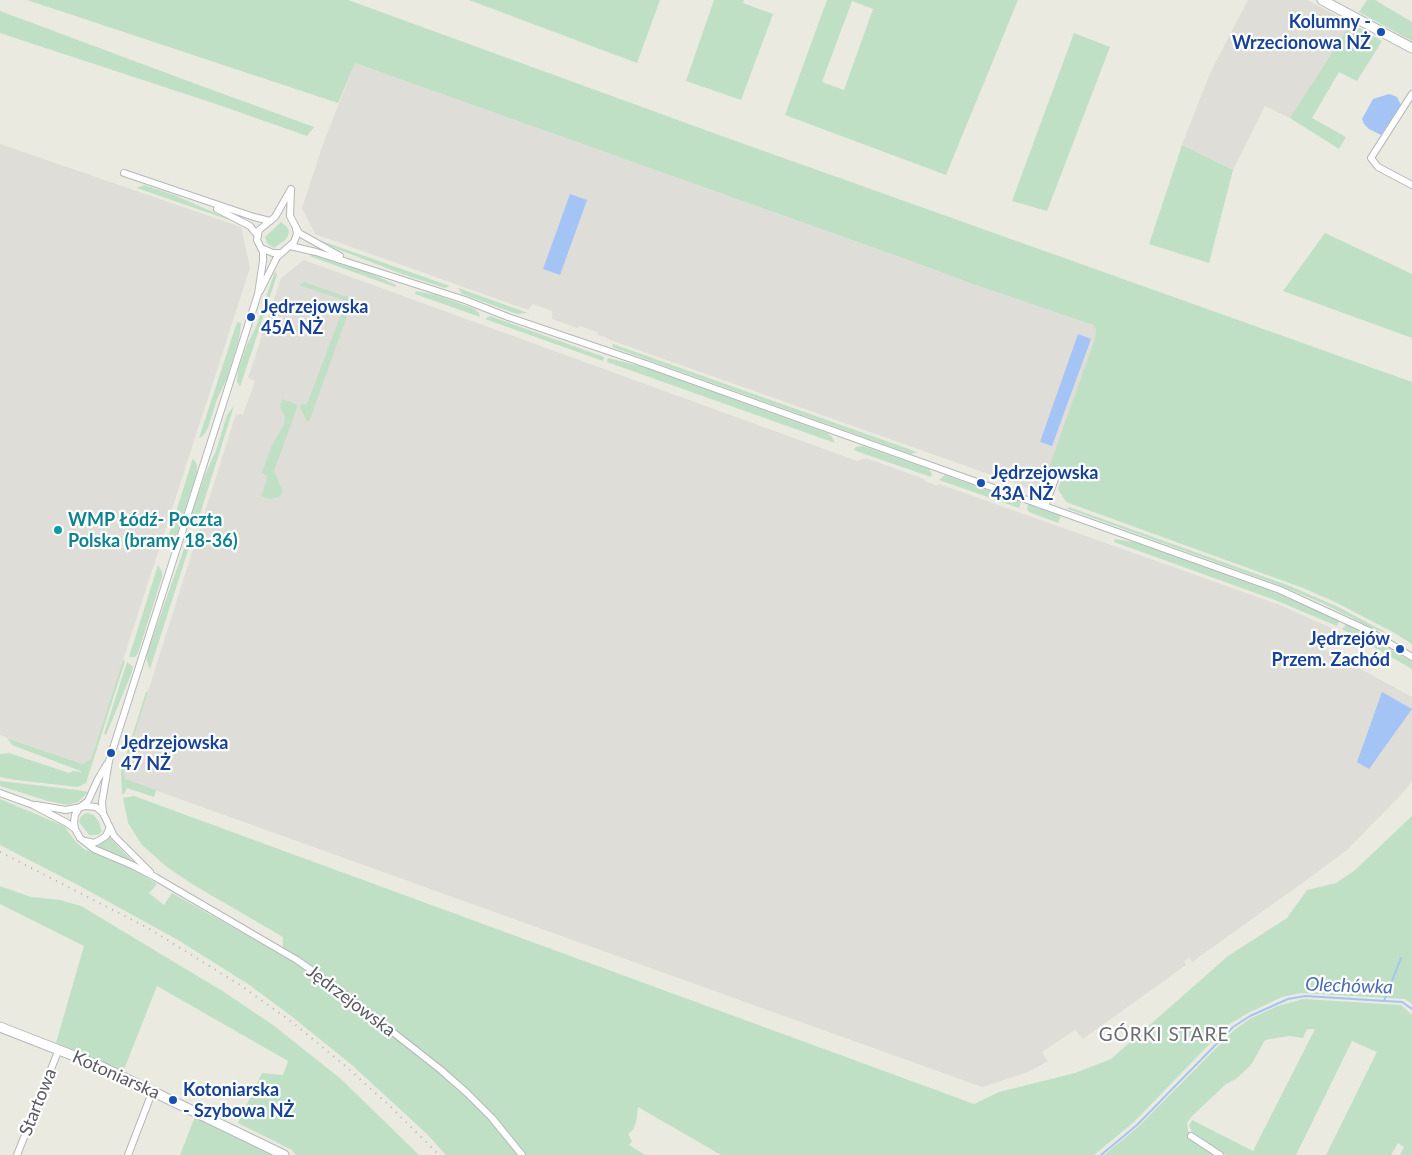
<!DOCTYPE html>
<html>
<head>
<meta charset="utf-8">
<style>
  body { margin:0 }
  canvas { display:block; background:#eaeae0 }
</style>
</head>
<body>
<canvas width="1412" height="1155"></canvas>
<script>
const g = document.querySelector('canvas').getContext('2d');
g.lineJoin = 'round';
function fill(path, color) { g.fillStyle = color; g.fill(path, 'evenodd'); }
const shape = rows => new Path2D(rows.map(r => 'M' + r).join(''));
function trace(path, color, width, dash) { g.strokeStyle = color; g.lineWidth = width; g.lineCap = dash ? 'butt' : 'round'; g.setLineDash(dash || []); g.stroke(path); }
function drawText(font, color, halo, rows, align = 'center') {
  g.font = font + ' Lato,sans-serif'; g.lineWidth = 4.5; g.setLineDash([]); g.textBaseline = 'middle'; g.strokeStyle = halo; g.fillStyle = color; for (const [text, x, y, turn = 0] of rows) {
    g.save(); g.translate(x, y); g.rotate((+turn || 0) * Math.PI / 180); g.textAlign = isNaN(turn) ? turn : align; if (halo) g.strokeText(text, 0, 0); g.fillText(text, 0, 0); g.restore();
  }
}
const industrial = shape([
  [1248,0,1307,0,1351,23,1290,118,1265,106,1233,170,1182,145,1210,73],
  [355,63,900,257,970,283,1093,325,1096,329,1096,339,1044,483,1031,489,610,340,604,336,603,337,598,335,597,332,580,326,577,328,552,319,552,311,533,304,528,310,315,234,302,208,323,144],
  [0,144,241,227,250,268,91,759,82,764,0,735],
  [304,260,857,461,866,458,924,479,925,481,933,484,937,486,939,484,1280,605,1333,629,1324,649,1412,697,1412,781,1401,795,1347,850,1312,876,1192,962,1189,958,1184,961,1186,965,1083,1039,1075,1030,1042,1052,1048,1061,1028,1072,982,1087,124,779,123,770,236,414,243,415,255,381,248,378,281,278]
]);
const green = shape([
  [27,0,348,0,719,135,1412,382,1412,644,1391,631,1333,601,1303,588,1066,502,1058,489,1061,480,1047,473,1095,339,1096,329,1093,325,970,283,900,257,355,63,338,103],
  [469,0,660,0,637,63],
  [714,0,744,0,743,3,773,14,741,100,686,81],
  [827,0,1018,0,946,175,785,115],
  [852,1,873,9,844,90,822,82],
  [1367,0,1375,0,1412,22,1412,41,1359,12],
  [0,11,196,84,314,127,307,136,222,106,0,33],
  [1351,23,1382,41,1357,81,1339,72,1312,118,1346,137,1339,149,1290,118],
  [1074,33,1110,47,1047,211,1012,201],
  [1182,145,1233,170,1209,263,1149,244],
  [144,185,174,195,238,223,137,188],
  [281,222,287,227,289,231,288,236,285,240,274,248,272,247,267,243,265,237],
  [1325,233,1412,274,1412,338,1283,291],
  [316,239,450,286,445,288,402,274,332,247],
  [309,254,370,273,396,285,395,287,312,257],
  [275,271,277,275,240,387,237,382,238,370,246,347,256,327],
  [304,282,353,299,310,419,307,422,300,407,301,404,305,405,308,402,346,301,299,285],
  [458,288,528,313,517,314,462,294],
  [416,291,436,295,475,309,479,313,480,317,415,294],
  [490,316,604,357,603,361,485,319],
  [237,322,241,323,239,339,227,378,217,399,208,428,203,436,199,438],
  [613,344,917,452,911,454,612,347],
  [608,358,647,368,827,433,832,437,835,443,607,362],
  [282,399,298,405,274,471,283,492,279,497,270,499,261,496,268,476,262,473,271,447,284,425,285,417,280,407],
  [234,406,197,524,193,519,192,513,205,475,216,451,227,415],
  [863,446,929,469,932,474,931,477,853,450,856,447],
  [193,458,197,465,197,472,176,537,171,544,165,547],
  [945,475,1021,502,1019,508,939,480],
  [1028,504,1061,516,1058,523,1029,512,1027,509],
  [1069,507,1290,586,1338,607,1389,634,1372,628,1322,603,1279,585,1068,509],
  [192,538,150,669,148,665,146,656,185,546],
  [1115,539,1139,543,1274,592,1338,620,1339,622,1337,626,1275,600,1114,542],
  [158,565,162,572,162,577,138,653,135,657,129,657],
  [1347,624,1412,662,1412,669,1342,629],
  [123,660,125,661,86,783,78,787,16,780,0,777,0,754,9,753,69,773,73,771,83,772,12,745,7,738,82,764,91,759],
  [127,662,133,667,132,672,106,735,104,734],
  [146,692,148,692,123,770,125,779,156,790,154,797,127,788,124,794,122,794,121,771],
  [0,781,78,790,88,792,78,802,68,805,48,801,0,786],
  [134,796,974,1104,999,1092,1075,1073,1111,1059,1228,956,1287,918,1307,890,1336,883,1354,871,1412,816,1412,1004,1405,999,1301,993,1282,997,1248,1013,1228,1025,1134,1122,1094,1155,721,1155,638,1107,636,1122,633,1130,628,1134,632,1141,629,1145,645,1155,446,1155,428,1135,353,1066,290,1015,248,984,178,940,78,885,0,845,0,799,64,826,76,842,84,849,137,871,157,884,149,893,164,905,172,893,283,956,283,937,192,884,167,867,142,845,128,823,123,798],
  [87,813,94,815,99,822,102,832,97,835,89,835,79,822,81,816],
  [109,838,110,838,133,862,132,862,94,845,105,841],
  [0,886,31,897,60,900,81,906,224,992,273,1025,341,1079,419,1155,296,1155,292,1150,238,1123,262,1073,283,1075,288,1061,157,986,123,1072,56,1043,84,946,0,904],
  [1303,999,1401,1005,1412,1015,1412,1155,1400,1155,1404,1147,1398,1143,1391,1155,1326,1155,1377,1052,1352,1041,1296,1155,1226,1155,1193,1133,1189,1126,1192,1120,1253,1151,1315,1029,1307,1029,1303,1038,1289,1036,1265,1040,1251,1065,1236,1079,1226,1084,1192,1116,1187,1123,1188,1131,1191,1136,1215,1155,1104,1155,1139,1126,1233,1031,1251,1018,1278,1006],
  [196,1114,276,1155,180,1155]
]);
const water = shape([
  [1389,94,1397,97,1401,105,1381,135,1369,129,1364,124,1362,119,1373,99],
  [570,194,587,200,560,275,543,269],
  [1078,334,1091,339,1052,446,1040,442],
  [1382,692,1412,709,1369,769,1357,762]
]);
const stream = shape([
  [1384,1001,1401,958],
  [1101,1155,1137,1125,1233,1027,1250,1016,1288,999,1305,996,1402,1002,1412,1009]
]);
const street = shape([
  [1412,94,1371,158,1378,167,1412,185],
  [124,173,254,217,270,221],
  [291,190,290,216,299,233,340,256],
  [217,209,250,226,258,236],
  [290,246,316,252,465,300,508,317,646,364,1280,590,1369,631,1412,657],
  [261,248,273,253,281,253],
  [260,291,277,257,294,242,297,234,296,229],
  [1045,506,1055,479],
  [0,793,33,805,67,823,75,829,80,838,94,849,132,865,155,877,297,960,338,989,441,1070,467,1093,492,1118,522,1155],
  [36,805,66,810,86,806,96,807,103,813,114,836,150,872],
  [103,813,102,802,109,761,258,294,263,261,263,252,257,240,259,230,275,217,291,189],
  [75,829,74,822,75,815,79,808,88,801,98,779,107,764],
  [85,841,94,843,100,840,106,836,109,829],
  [1191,1136,1220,1155],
  [17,1155,59,1049],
  [128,1155,153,1090]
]);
const secondary = shape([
  [1322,0,1412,48],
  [0,1027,100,1066,284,1155]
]);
const rail = shape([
  [0,852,148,928,240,985,292,1022,343,1064,392,1108,439,1155]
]);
const markers = [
  [1381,32,5,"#1a4fb4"],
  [251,317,5,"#1a4fb4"],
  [981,483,5,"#1a4fb4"],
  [58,530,5,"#0f9aa8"],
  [1400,649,5,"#1a4fb4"],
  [111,753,5,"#1a4fb4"],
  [173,1100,5,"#1a4fb4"]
];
const transitNames = [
  ["Kolumny -",1371,22,"right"],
  ["Wrzecionowa NŻ",1371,43,"right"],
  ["Jędrzejowska",261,307],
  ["45A NŻ",261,328],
  ["Jędrzejowska",991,473],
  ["43A NŻ",991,494],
  ["Jędrzejów",1390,639,"right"],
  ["Przem. Zachód",1390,660,"right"],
  ["Jędrzejowska",121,743],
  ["47 NŻ",121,764],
  ["Kotoniarska",183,1090],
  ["- Szybowa NŻ",183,1111]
];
const cultureNames = [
  ["WMP Łódź- Poczta",68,520],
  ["Polska (bramy 18-36)",68,541]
];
const streetNames = [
  ["Jędrzejowska",351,1001,37],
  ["Kotoniarska",116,1075,24],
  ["Startowa",38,1102,-68]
];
const waterNames = [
  ["Olechówka",1349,986,2]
];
const neighbourhoodNames = [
  ["GÓRKI STARE",1164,1035]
];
fill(industrial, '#deddd8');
fill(green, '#bfe0c5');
fill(water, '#a5c4f6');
trace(stream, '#a5c4f6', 2);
trace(street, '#b6b7bc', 8);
trace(secondary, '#b6b8be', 11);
trace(street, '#fff', 6);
trace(secondary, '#fff', 9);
trace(rail, '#b1b2b2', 2, [1, 6]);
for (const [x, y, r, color] of markers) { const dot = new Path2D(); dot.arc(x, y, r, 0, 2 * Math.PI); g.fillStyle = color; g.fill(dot); trace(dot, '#fff', 2); }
drawText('bold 18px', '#164399', '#fff', transitNames, 'left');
drawText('bold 18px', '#0d838f', '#fff', cultureNames, 'left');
drawText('18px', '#595b60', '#fff', streetNames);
drawText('italic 19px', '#4b6cb5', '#fff', waterNames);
g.letterSpacing = '1px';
drawText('19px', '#6a6c72', '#fff', neighbourhoodNames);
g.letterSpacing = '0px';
</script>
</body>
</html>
